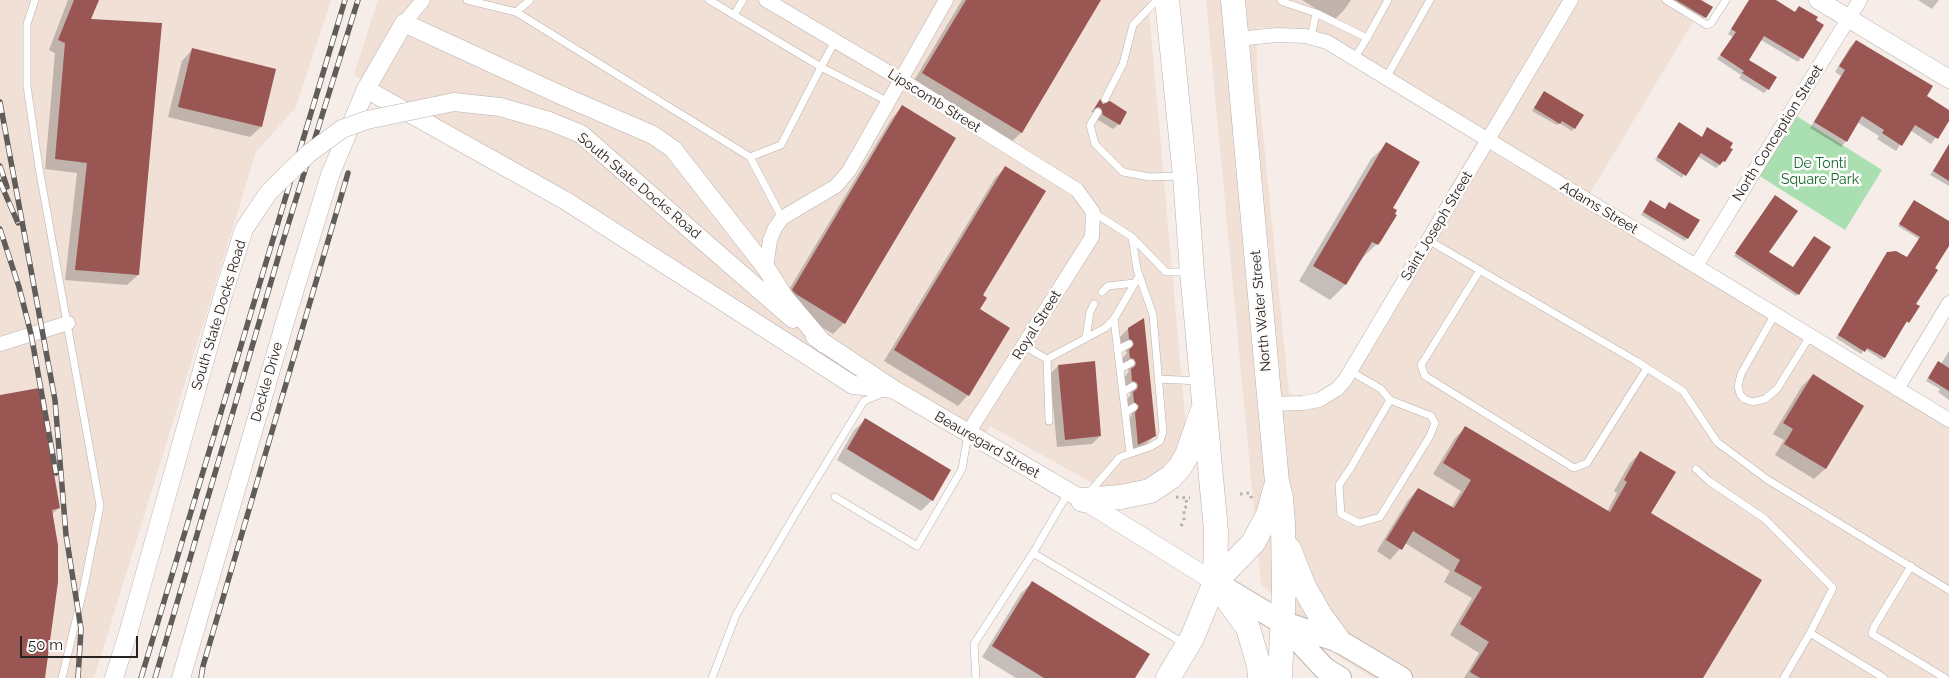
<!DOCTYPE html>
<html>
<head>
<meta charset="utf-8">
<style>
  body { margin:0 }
  #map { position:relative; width:1949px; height:678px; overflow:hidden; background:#f6ede8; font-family:Raleway,sans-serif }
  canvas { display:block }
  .scale { position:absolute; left:20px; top:636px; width:118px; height:22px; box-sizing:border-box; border:2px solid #262321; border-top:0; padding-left:6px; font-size:15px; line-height:18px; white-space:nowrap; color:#262321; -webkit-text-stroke:4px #fefcfb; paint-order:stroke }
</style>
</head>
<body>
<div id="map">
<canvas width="1949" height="678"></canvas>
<div class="scale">50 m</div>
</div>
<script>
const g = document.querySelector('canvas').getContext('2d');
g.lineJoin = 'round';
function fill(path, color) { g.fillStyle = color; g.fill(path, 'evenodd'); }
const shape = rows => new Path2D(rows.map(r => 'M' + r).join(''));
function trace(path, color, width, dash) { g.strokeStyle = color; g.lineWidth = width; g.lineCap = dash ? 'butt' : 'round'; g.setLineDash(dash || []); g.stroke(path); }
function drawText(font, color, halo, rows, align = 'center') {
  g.font = font + ' Raleway,sans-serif'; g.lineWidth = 5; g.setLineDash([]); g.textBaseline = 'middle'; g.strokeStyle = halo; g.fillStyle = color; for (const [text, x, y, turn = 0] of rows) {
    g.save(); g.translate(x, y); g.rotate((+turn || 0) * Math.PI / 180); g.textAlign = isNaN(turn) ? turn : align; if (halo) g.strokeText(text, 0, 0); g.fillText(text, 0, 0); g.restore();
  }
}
const built = shape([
  [0,0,331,0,296,107,256,152,94,678,0,678],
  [378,0,1148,0,1186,428,1185,443,1157,481,1101,488,990,426,977,449,354,75],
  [1206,0,1706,0,1590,193,1325,37,1257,27,1257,74,1289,394,1306,398,1324,391,1344,369,1476,143,1949,418,1949,678,1373,678,1333,653,1261,584]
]);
const green = shape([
  [1795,115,1882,170,1845,230,1758,175]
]);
const shadow = shape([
  [68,0,97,0,89,20,138,275,127,285,65,280,77,173,45,169,55,53,49,50],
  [962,0,1100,0,1021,133,1010,143,912,84],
  [1302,0,1351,0,1344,10,1334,20],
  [1672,0,1699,0,1705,17,1703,20],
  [1749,0,1773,0,1794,13,1799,7,1823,25,1798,62,1761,40,1748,60,1768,89,1764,93,1739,78,1741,75,1717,59,1733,37,1728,34],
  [1918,0,1939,0,1932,9],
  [1856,41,1925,96,1949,112,1949,119,1931,144,1910,130,1896,151,1877,139,1879,136,1857,122,1846,141,1841,147,1810,128,1841,76,1835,72,1850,47],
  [192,50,261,127,250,137,168,117,182,61],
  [1542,95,1574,128,1572,131,1559,123,1557,125,1532,111],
  [1100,101,1119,124,1113,129,1098,120,1096,113,1091,112],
  [902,107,844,323,833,334,785,305,782,301,892,118],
  [1676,127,1701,138,1708,129,1724,161,1716,168,1697,156,1682,178,1655,160],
  [1387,144,1392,208,1380,241,1361,259,1345,285,1330,300,1299,281,1371,159],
  [1941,159,1949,164,1949,186,1930,175],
  [1005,168,978,310,968,395,958,406,884,361,995,178],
  [1773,198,1767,252,1793,268,1798,294,1796,296,1734,256],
  [1914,201,1949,223,1949,244,1915,304,1908,322,1905,323,1882,360,1865,349,1861,354,1836,338,1885,256,1907,259,1919,239,1898,226],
  [1648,204,1687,238,1685,241,1641,215],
  [1143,320,1154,436,1146,444,1130,452,1127,422,1132,415,1126,410,1126,401,1131,394,1128,389,1125,389,1124,378,1129,371,1126,367,1123,366,1122,359,1127,353,1124,348,1121,347,1120,337,1128,329],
  [1949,351,1949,400,1938,392,1940,389,1926,381,1936,365,1941,364],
  [1058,366,1100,436,1092,444,1057,447,1050,374],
  [1813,375,1863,406,1825,469,1814,479,1775,455,1784,440,1773,434,1802,386],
  [0,396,59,508,51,515,44,678,0,678],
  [865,420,932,500,921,511,837,460,854,430],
  [1465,428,1607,512,1617,493,1614,491,1630,463,1640,453,1649,514,1702,678,1464,678,1479,653,1450,635,1472,598,1444,582,1450,571,1405,543,1390,560,1377,551,1408,500,1418,489,1451,508,1461,491,1433,474,1455,438],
  [1032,583,1134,678,1016,678,982,657,1021,593]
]);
const building = shape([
  [74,0,99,0,91,19,162,23,139,275,75,270,87,163,55,159,65,43,58,40],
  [966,0,1101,0,1022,133,922,73],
  [1676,0,1701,0,1713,7,1706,18],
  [1749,0,1776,0,1795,12,1799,6,1818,17,1816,20,1824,25,1803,59,1764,36,1749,60,1777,77,1769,90,1742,73,1744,71,1720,55,1736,32,1731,29],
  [1856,40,1933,86,1927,96,1949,110,1949,121,1938,139,1915,125,1902,146,1882,133,1884,130,1862,116,1847,142,1814,122,1845,70,1839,66],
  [192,48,276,69,262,127,178,107],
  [1544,91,1584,115,1575,129,1562,121,1560,124,1534,108],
  [1100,99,1103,104,1110,101,1127,112,1120,125,1103,115,1101,108,1098,107,1094,109],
  [902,105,956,138,845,324,796,294,792,290],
  [1679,122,1702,137,1707,127,1733,143,1730,148,1733,149,1725,162,1723,161,1720,165,1701,153,1686,176,1657,157],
  [1386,142,1420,162,1393,208,1397,210,1395,214,1397,215,1381,241,1378,245,1372,242,1346,285,1313,266],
  [1949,144,1949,181,1933,171],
  [1005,166,1046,191,983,295,987,298,980,309,1010,328,969,396,894,350],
  [1775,195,1798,211,1769,252,1793,267,1814,236,1831,247,1799,295,1735,253],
  [1650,200,1665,209,1669,202,1700,220,1688,239,1643,212],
  [1914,200,1949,221,1949,246,1935,268,1938,270,1916,304,1920,306,1909,323,1907,321,1885,358,1867,348,1865,352,1838,335,1887,252,1896,251,1907,257,1920,237,1899,224],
  [1144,318,1156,436,1138,445,1135,413,1139,406,1134,402,1133,392,1137,389,1138,385,1136,382,1132,381,1131,369,1135,366,1136,363,1134,359,1130,358,1129,350,1134,344,1132,340,1129,339,1128,328],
  [1095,361,1101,436,1065,440,1058,365],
  [1938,361,1949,368,1949,391,1928,378],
  [1813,374,1864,406,1826,469,1784,444,1793,429,1783,423],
  [39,388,60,508,52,510,58,545,58,582,45,678,0,678,0,395],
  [865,418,951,470,933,501,847,449],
  [1465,426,1610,512,1627,482,1624,480,1640,451,1676,472,1651,513,1762,580,1703,678,1480,678,1470,672,1489,642,1460,624,1482,587,1454,571,1460,560,1413,531,1402,550,1386,540,1418,488,1454,508,1471,480,1443,463],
  [1032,581,1150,654,1135,678,1044,678,992,646]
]);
const path = shape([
  [1240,494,1250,493,1252,500],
  [1176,497,1190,498],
  [1181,526,1184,521,1184,508,1187,506,1186,498]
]);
const service = shape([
  [35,0,27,24,27,86,39,168,100,506,83,591,62,678],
  [467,0,516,12,750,157,782,218],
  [709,0,821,67,781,145,750,157],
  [1281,0,1283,2,1316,13,1367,38,1354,59],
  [1666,0,1707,25,1711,23,1726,0],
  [516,12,530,0],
  [734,15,743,0],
  [1311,37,1316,13],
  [1367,38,1388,0],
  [835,41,821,67,887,101],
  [1386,78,1430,0],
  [1105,99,1123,64,1133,25,1157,0],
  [1098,112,1090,125,1095,144,1123,172,1150,177,1180,176],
  [1093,212,1132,237,1166,272,1188,272],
  [1428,240,1636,361,1683,391,1717,442,1768,480,1949,590],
  [1480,270,1421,365,1425,376,1574,468,1587,463,1647,368],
  [1102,292,1108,286,1135,283],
  [1775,314,1741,374,1738,386,1740,394,1744,399,1753,402,1765,399,1777,389,1810,336],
  [1114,319,1130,453],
  [1086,338,1090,312,1094,304],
  [1024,346,1047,359,1105,328,1114,319,1139,276],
  [1117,350,1129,344],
  [1047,359,1049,421],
  [1120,369,1131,363],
  [1350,371,1381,389,1390,400,1431,416,1435,423,1430,436,1380,517,1359,523,1341,514,1339,485,1350,469,1390,400],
  [1158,379,1200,381],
  [1123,392,1133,386],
  [1125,413,1134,407],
  [1696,469,1709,481,1765,519,1833,588,1810,633,1884,678],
  [1088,494,1120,457,1150,447,1160,441,1163,432,1153,315,1137,269,1132,237],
  [835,497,917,546,962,469,968,434],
  [1033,553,1185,644],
  [1911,566,1874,627,1872,634,1945,678],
  [712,678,736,615,797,511,864,401,883,393],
  [976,678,974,644,1033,553,1068,493],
  [1784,678,1810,633]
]);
const minor = shape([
  [766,0,900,79,1077,190,1093,212,1092,237,968,433],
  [404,23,423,0],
  [1237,39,1277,35,1305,36,1327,42,1949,420],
  [1696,266,1860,0],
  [766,268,770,240,775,228,782,218,836,186,849,171,946,0],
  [0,344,68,323],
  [1897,389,1949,303],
  [1270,404,1303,403,1319,400,1337,389,1345,380,1571,0]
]);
const tertiary = shape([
  [1818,0,1949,79],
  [366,89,566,201,853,385,893,389],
  [709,246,793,319],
  [815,337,893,389,1083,500,1215,582],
  [114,678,129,630],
  [181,678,287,315,330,175,366,89,404,23,565,97,653,135,673,149,766,268,785,298,824,344]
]);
const primary = shape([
  [1215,582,1281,622,1339,641,1401,678],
  [1283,624,1325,669,1340,678]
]);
const trunk = shape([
  [1167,0,1185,176,1192,272,1216,531,1215,582,1192,638,1168,678],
  [1233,0,1277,482,1281,498,1283,523,1284,587,1280,678],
  [1083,500,1121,497,1150,491,1171,477,1180,467,1187,455,1202,412],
  [1289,549,1304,587,1320,615,1339,641],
  [1215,582,1253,543,1268,515,1275,489],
  [1215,582,1248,628,1259,666,1260,678]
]);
const rail = shape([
  [0,102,55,400,66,535,81,629,78,678],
  [0,166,7,187],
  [0,182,18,223],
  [0,229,19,287,31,334,56,473],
  [141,678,345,0],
  [155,678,283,241,358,0],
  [201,678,203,666,348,173]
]);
const tertiaryBridge = shape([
  [129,630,224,292,244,229,269,192,308,154,342,129,367,120,454,102,500,107,549,121,581,134,709,246]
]);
const streetNames = [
  ["Lipscomb Street",934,101,32],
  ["North Conception Street",1778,133,-58],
  ["South State Docks Road",639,186,40],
  ["Adams Street",1599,208,31],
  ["Saint Joseph Street",1437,226,-59],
  ["North Water Street",1261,311,-95],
  ["South State Docks Road",219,315,-73],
  ["Royal Street",1037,325,-58],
  ["Deckle Drive",267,382,-74],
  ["Beauregard Street",987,445,30]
];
const parkNames = [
  ["De Tonti",1820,164],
  ["Square Park",1820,180]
];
fill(built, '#f0e0d6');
fill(green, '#aadfb1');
fill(shadow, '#0003');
fill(building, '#995653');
trace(service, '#bbb2ad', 8);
trace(minor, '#bbb2ad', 15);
trace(tertiary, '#bbb2ad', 19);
trace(primary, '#bbb2ad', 24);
trace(trunk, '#bbb2ad', 25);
trace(path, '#b6afab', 3, [2.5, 4]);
trace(service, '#fff', 7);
trace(minor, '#fff', 14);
trace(tertiary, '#fff', 18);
trace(primary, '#fff', 22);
trace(trunk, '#fff', 24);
trace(rail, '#605c59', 5.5);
trace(rail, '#fefcfb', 4, [11]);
trace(tertiaryBridge, '#bbb2ad', 19, []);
trace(tertiaryBridge, '#fff', 18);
drawText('14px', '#262321', '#fefcfb', streetNames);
drawText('14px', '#15682e', '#fefcfb', parkNames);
</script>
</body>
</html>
